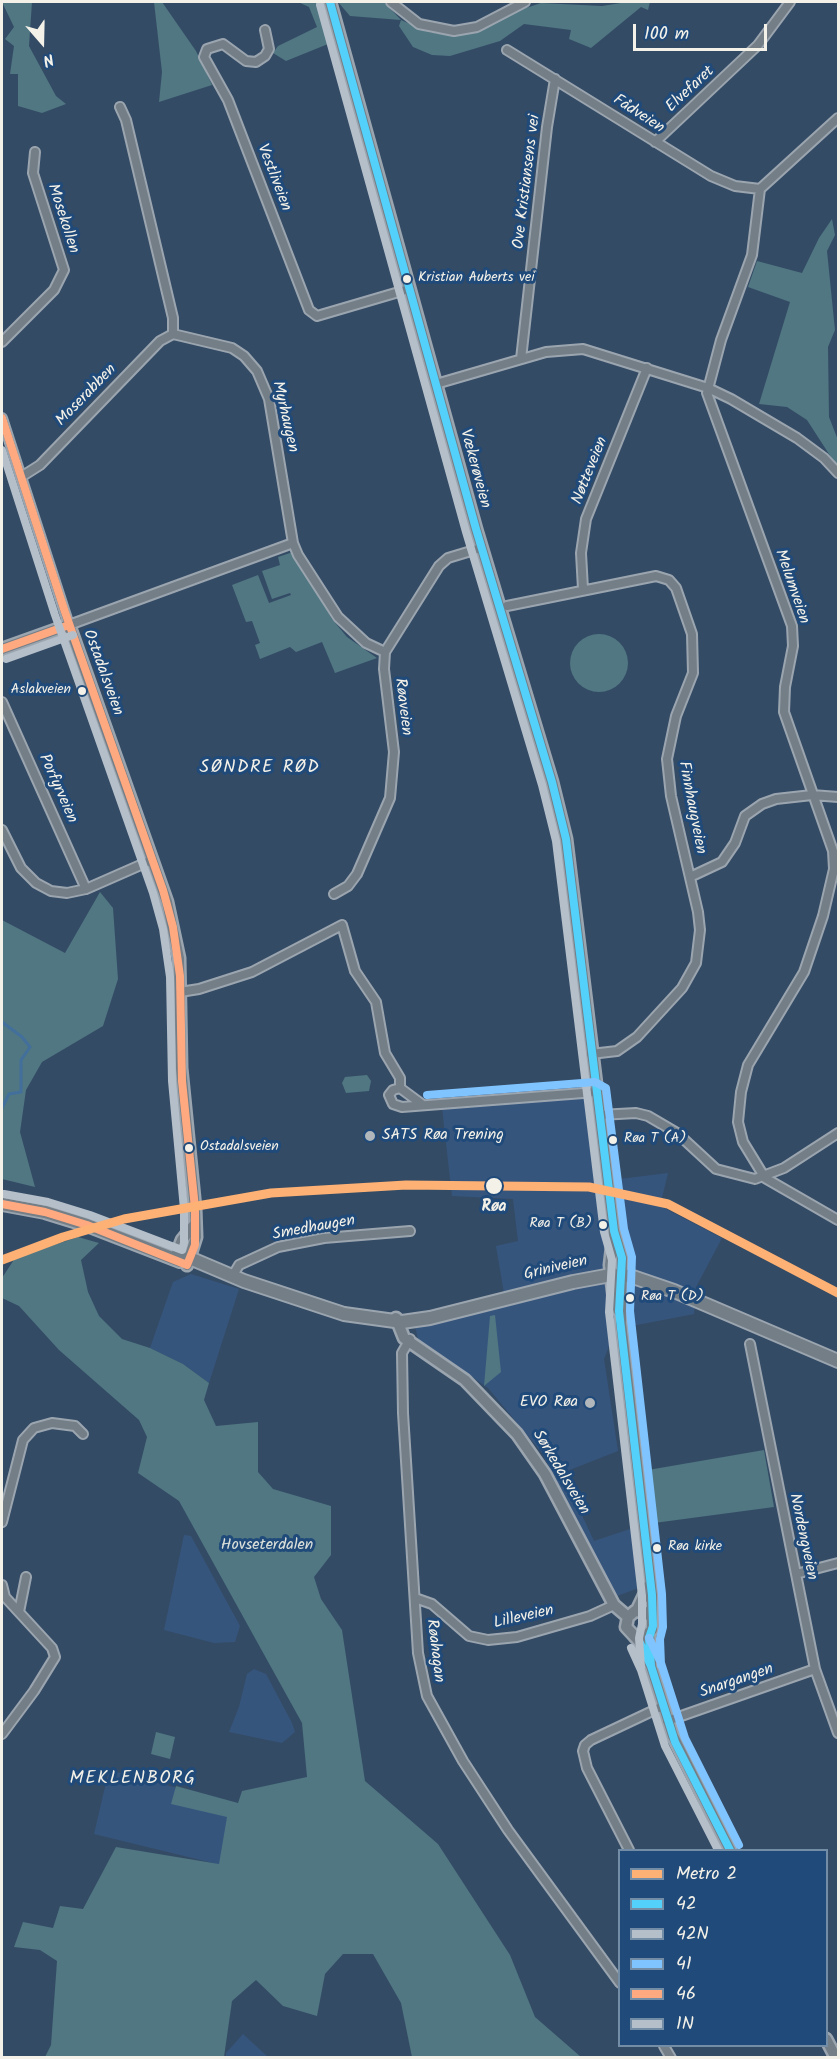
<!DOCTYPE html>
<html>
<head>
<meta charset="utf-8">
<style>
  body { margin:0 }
  #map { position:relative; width:840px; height:2059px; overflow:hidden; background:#344b65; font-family:Kalam,sans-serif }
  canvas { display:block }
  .frame { position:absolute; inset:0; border:3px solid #f4f1e8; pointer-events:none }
  .legend { position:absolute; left:618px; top:1849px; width:210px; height:198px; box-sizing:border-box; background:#1f4a7a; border:2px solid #748da6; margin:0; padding:8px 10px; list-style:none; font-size:18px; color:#f4f1e8 }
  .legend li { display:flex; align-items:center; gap:12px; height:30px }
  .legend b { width:30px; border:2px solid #748da6 }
  .north { position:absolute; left:12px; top:12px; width:60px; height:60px; -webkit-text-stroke:4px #1f4a7a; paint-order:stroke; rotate:160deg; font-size:16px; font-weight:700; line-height:24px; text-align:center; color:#f4f1e8 }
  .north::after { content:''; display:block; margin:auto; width:21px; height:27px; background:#f4f1e8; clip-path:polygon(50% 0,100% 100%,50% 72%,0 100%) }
  .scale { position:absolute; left:633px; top:24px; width:134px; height:27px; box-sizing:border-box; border:3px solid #f4f1e8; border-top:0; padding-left:8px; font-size:18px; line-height:21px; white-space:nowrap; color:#f4f1e8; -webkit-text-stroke:4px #1f4a7a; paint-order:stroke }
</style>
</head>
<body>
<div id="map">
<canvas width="840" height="2059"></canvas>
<div class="frame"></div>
<ul class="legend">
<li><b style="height:8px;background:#fdb174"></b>Metro 2</li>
<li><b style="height:8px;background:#53d1fa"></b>42</li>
<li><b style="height:8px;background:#b4bfca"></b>42N</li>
<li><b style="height:8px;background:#80c4ff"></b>41</li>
<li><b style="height:8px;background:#ffa980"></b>46</li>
<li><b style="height:8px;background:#b4bfca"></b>1N</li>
</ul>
<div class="north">N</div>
<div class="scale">100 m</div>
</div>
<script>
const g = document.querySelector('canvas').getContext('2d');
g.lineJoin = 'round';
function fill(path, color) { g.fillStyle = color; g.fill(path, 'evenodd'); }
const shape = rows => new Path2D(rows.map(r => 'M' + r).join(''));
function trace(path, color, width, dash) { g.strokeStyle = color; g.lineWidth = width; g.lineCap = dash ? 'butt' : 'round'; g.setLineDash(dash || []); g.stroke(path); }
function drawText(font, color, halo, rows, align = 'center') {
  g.font = font + ' Kalam,sans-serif'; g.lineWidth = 6; g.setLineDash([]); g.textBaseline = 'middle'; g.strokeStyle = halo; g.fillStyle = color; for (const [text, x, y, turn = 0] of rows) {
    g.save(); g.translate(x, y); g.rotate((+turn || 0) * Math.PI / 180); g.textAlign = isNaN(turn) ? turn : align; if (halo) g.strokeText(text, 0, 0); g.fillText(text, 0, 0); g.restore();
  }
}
const built = shape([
  [582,1084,596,1182,668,1173,660,1206,722,1238,696,1287,694,1314,616,1329,604,1359,618,1451,562,1473,594,1541,633,1528,644,1586,617,1596,542,1453,488,1388,418,1339,415,1326,506,1305,496,1246,518,1241,513,1199,452,1196,441,1099],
  [191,1274,239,1289,209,1383,183,1364,150,1348,173,1282],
  [184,1535,191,1536,240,1626,235,1642,214,1643,164,1630],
  [254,1669,266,1674,292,1723,295,1732,282,1743,229,1732,239,1707,247,1674],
  [109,1770,242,1805,225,1866,94,1834],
  [243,2034,268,2057,226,2057,226,2053]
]);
const green = shape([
  [2,2,32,2,29,46,56,96,66,104,42,113,18,106,18,74,10,74,14,46,5,39,14,27],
  [154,2,162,2,196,51,212,85,159,102,162,72],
  [298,2,322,2,333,42,286,61,273,53,278,46,317,27,309,7],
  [338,2,384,2,401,20,428,32,455,36,480,30,520,10,541,3,602,6,627,2,650,2,648,10,641,7,591,48,569,39,571,30,524,24,500,41,450,56,432,55,413,47,399,26,401,20,350,16],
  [832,219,835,235,827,251,835,330,828,347,829,417,838,440,838,468,807,420,787,407,759,404,790,302,748,287,757,261,802,273,819,238],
  [293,552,332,619,347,637,377,658,335,673,322,642,296,652,290,647,260,659,255,645,260,643,252,621,246,622,232,585,258,575,269,603,291,595,290,593,272,599,262,571,280,565,278,557],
  '570 663a29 29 0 1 1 58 0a29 29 0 1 1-58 0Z',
  [100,892,113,908,118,979,103,1026,42,1062,26,1090,20,1132,35,1187,2,1179,2,920,65,953],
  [367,1075,371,1081,369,1091,346,1093,342,1083,345,1077],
  [78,1237,99,1243,81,1260,88,1292,99,1316,122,1339,150,1348,183,1364,209,1383,204,1400,216,1426,258,1422,258,1472,273,1489,331,1506,331,1555,314,1577,321,1599,342,1630,365,1781,438,1844,510,1955,535,2017,581,2057,412,2057,401,2003,373,1954,343,1954,325,1974,317,2016,283,2006,256,1980,232,2001,224,2057,45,2057,51,2045,57,1961,40,1950,14,1947,23,1922,53,1928,60,1906,83,1909,116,1847,219,1864,227,1817,171,1804,176,1786,238,1803,242,1791,307,1777,302,1723,179,1501,138,1473,147,1437,139,1420,59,1350,19,1306,2,1298,2,1278,15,1258],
  [495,1315,501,1372,484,1386,490,1316],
  [764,1450,774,1507,654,1523,648,1470],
  [156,1732,175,1737,170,1759,151,1754]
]);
const stream = shape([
  [2,1022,22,1037,30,1047,21,1060,21,1092,9,1094,2,1108]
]);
const street = shape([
  [391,2,419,24,454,31,477,27,525,2],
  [265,30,269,49,265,56,256,62,246,61,223,44,207,49,204,57,228,100,309,310,317,316,409,289],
  [507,50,711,176,735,186,760,189],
  [120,107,126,120,173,318,173,334],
  [655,142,758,45,790,2],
  [760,189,752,255,721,340,707,393,792,626,793,646,785,687,784,712,833,851,834,869,823,916,804,972,748,1065,741,1092,738,1122,743,1142,765,1178,838,1220],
  [760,189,838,118],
  [173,334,232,348,244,356,257,371,269,399,293,543,298,555,338,617,366,643,385,652],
  [2,342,54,290,64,270,33,173,35,152],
  [521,359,547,127,555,79],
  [436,384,546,352,583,349,708,388,731,399,797,438,824,458,838,473],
  [2,418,69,625,293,543],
  [21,477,40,465,160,341,173,334],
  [583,589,581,553,586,519,647,368],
  [507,606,656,576,669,580,676,588,692,634,693,673,676,716,667,759,671,796,698,912,700,930,696,963,682,988,637,1037,617,1051,591,1054],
  [2,702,86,889],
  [2,830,21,868,36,883,51,891,67,893,86,889,152,860],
  [690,877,722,862,735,843,745,816,762,804,776,799,812,795,838,797],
  [334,894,348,886,357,874,390,798,394,752,384,669,385,652,439,566,448,558,481,548],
  [180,992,199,989,252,972,342,925,355,971,376,1002,385,1053,400,1078,400,1088],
  [423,1105,400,1088,393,1090,389,1095,393,1104,402,1107,596,1092],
  [600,1115,636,1113,648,1116,677,1133,716,1169,755,1179,784,1168,838,1133],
  [232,1277,239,1265,278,1247,324,1238,410,1231],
  [410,1339,402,1353,403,1413,418,1653,427,1696,463,1761,508,1830,620,1983],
  [750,1344,815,1669,838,1733],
  [2,1522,23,1440,34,1428,52,1423,75,1426,83,1434],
  [796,1574,838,1563],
  [2,1585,5,1597,52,1648,55,1657,34,1691,2,1734],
  [415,1598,432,1604,469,1636,488,1640,517,1637,590,1616,614,1605],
  [19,1612,26,1577],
  [667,1721,815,1669],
  [629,1850,587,1768,583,1751,585,1745,591,1740,663,1706],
  [664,2046,671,2058]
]);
const secondary = shape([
  [330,2,476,529,552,782,566,839,614,1231,622,1258,621,1323,652,1595,652,1630,646,1635,635,1637],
  [2,649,69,625,167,902,179,958,181,1068,195,1208,196,1237,187,1265],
  [614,1231,610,1265,614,1299,619,1311],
  [175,1258,182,1240,195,1224],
  [396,1318,404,1338,465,1380,517,1434,545,1474,614,1605,628,1617],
  [637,1610,649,1585],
  [651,1617,645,1612,635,1611,628,1617,626,1627,639,1641,651,1666,673,1736,730,1850],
  [649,1633,651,1663],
  [826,2039,836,2058]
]);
const primary = shape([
  [2,1204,45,1212,87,1225,180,1261],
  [175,1258,192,1259,244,1281,344,1314,402,1322,430,1318,573,1282,611,1275,630,1276,674,1291,838,1361]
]);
const bus1 = shape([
  [330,2,476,529,552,782,566,839,614,1231,622,1258,619,1311,652,1595,653,1626,649,1638,651,1666],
  [640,1643,651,1666,675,1742,730,1850]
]);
const bus2 = shape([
  [320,5,466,532,542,785,556,841,604,1232,612,1260,609,1312,642,1596,642,1624,639,1638,641,1667],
  [631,1648,641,1670,665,1746,718,1850]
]);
const bus3 = shape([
  [427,1095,595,1082,606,1088,624,1229,632,1257,630,1311,662,1594,663,1627,660,1639,661,1665],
  [649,1638,661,1663,685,1738,739,1845]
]);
const bus4 = shape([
  [2,418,65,612,163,890,173,927,180,976,182,1081,195,1208,195,1245,187,1265,87,1225,45,1212,2,1204],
  [2,649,69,625]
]);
const bus5 = shape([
  [2,450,55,615,153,893,163,929,170,977,172,1081,184,1209,184,1243,182,1250,90,1215,48,1202,4,1194],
  [6,659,73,635]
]);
const metro1 = shape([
  [2,1260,63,1237,124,1219,271,1193,406,1185,589,1187,668,1204,838,1293]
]);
const markers = [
  [407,279,5,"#f4f1e8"],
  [82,691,5,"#f4f1e8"],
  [370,1136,6,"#b1b7ba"],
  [613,1140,5,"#f4f1e8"],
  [189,1148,5,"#f4f1e8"],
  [494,1186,9,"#f4f1e8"],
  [603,1225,5,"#f4f1e8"],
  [630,1298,5,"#f4f1e8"],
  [590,1403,6,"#b1b7ba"],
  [657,1548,5,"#f4f1e8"]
];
const busNames = [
  ["Kristian Auberts vei",418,279],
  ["Aslakveien",71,691,"right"],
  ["Røa T (A)",624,1140],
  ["Ostadalsveien",200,1148],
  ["Røa T (B)",592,1225,"right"],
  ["Røa T (D)",641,1298],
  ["Røa kirke",668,1548]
];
const streetNames = [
  ["Elvefaret",691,90,-43],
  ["Fådveien",638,115,33],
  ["Vestliveien",273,178,69],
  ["Ove Kristiansens vei",528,182,-83],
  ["Mosekollen",62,219,72],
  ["Moserabben",87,396,-46],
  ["Myrhaugen",284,417,77],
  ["Vækerøveien",474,469,75],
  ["Nøtteveien",591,471,-68],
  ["Melumveien",791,587,71],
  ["Ostadalsveien",102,673,70],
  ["Røaveien",402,707,83],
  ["Porfyrveien",57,789,66],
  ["Finnhaugveien",691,808,79],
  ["Smedhaugen",314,1229,-10],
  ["Griniveien",556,1269,-13],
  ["Sørkedalsveien",560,1473,59],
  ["Nordengveien",802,1537,78],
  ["Lilleveien",524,1618,-13],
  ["Røahagan",434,1651,83],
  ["Snargangen",737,1682,-19]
];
const poiNames = [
  ["SATS Røa Trening",382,1136],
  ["EVO Røa",578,1403,"right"]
];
const stopNames = [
  ["Røa",494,1208]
];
const parkNames = [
  ["Hovseterdalen",267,1546]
];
const neighbourhoodNames = [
  ["SØNDRE RØD",260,769],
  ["MEKLENBORG",133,1780]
];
fill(built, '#36557d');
fill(green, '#507782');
trace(stream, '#426f9b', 3);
trace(street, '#9ba5af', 12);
trace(secondary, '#9ba5af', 15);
trace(primary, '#9ba5af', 16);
trace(street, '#737e87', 8);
trace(secondary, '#737e87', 10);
trace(primary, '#737e87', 12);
trace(bus1, '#53d1fa', 8);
trace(bus2, '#b4bfca', 8);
trace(bus3, '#80c4ff', 8);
trace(bus4, '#ffa980', 8);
trace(bus5, '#b4bfca', 8);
trace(metro1, '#fdb174', 9);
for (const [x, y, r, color] of markers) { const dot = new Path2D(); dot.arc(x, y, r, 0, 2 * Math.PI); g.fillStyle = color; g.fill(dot); trace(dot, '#1f4a7a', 2); }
drawText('14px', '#f4f1e8', '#1f4a7a', busNames, 'left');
drawText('16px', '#f4f1e8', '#1f4a7a', streetNames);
drawText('16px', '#f4f1e8', '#1f4a7a', poiNames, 'left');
drawText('bold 16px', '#f4f1e8', '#1f4a7a', stopNames);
drawText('16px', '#dce0d9', '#1f4a7a', parkNames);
g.letterSpacing = '1.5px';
drawText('18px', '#f4f1e8', '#1f4a7a', neighbourhoodNames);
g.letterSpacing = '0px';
</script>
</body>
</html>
